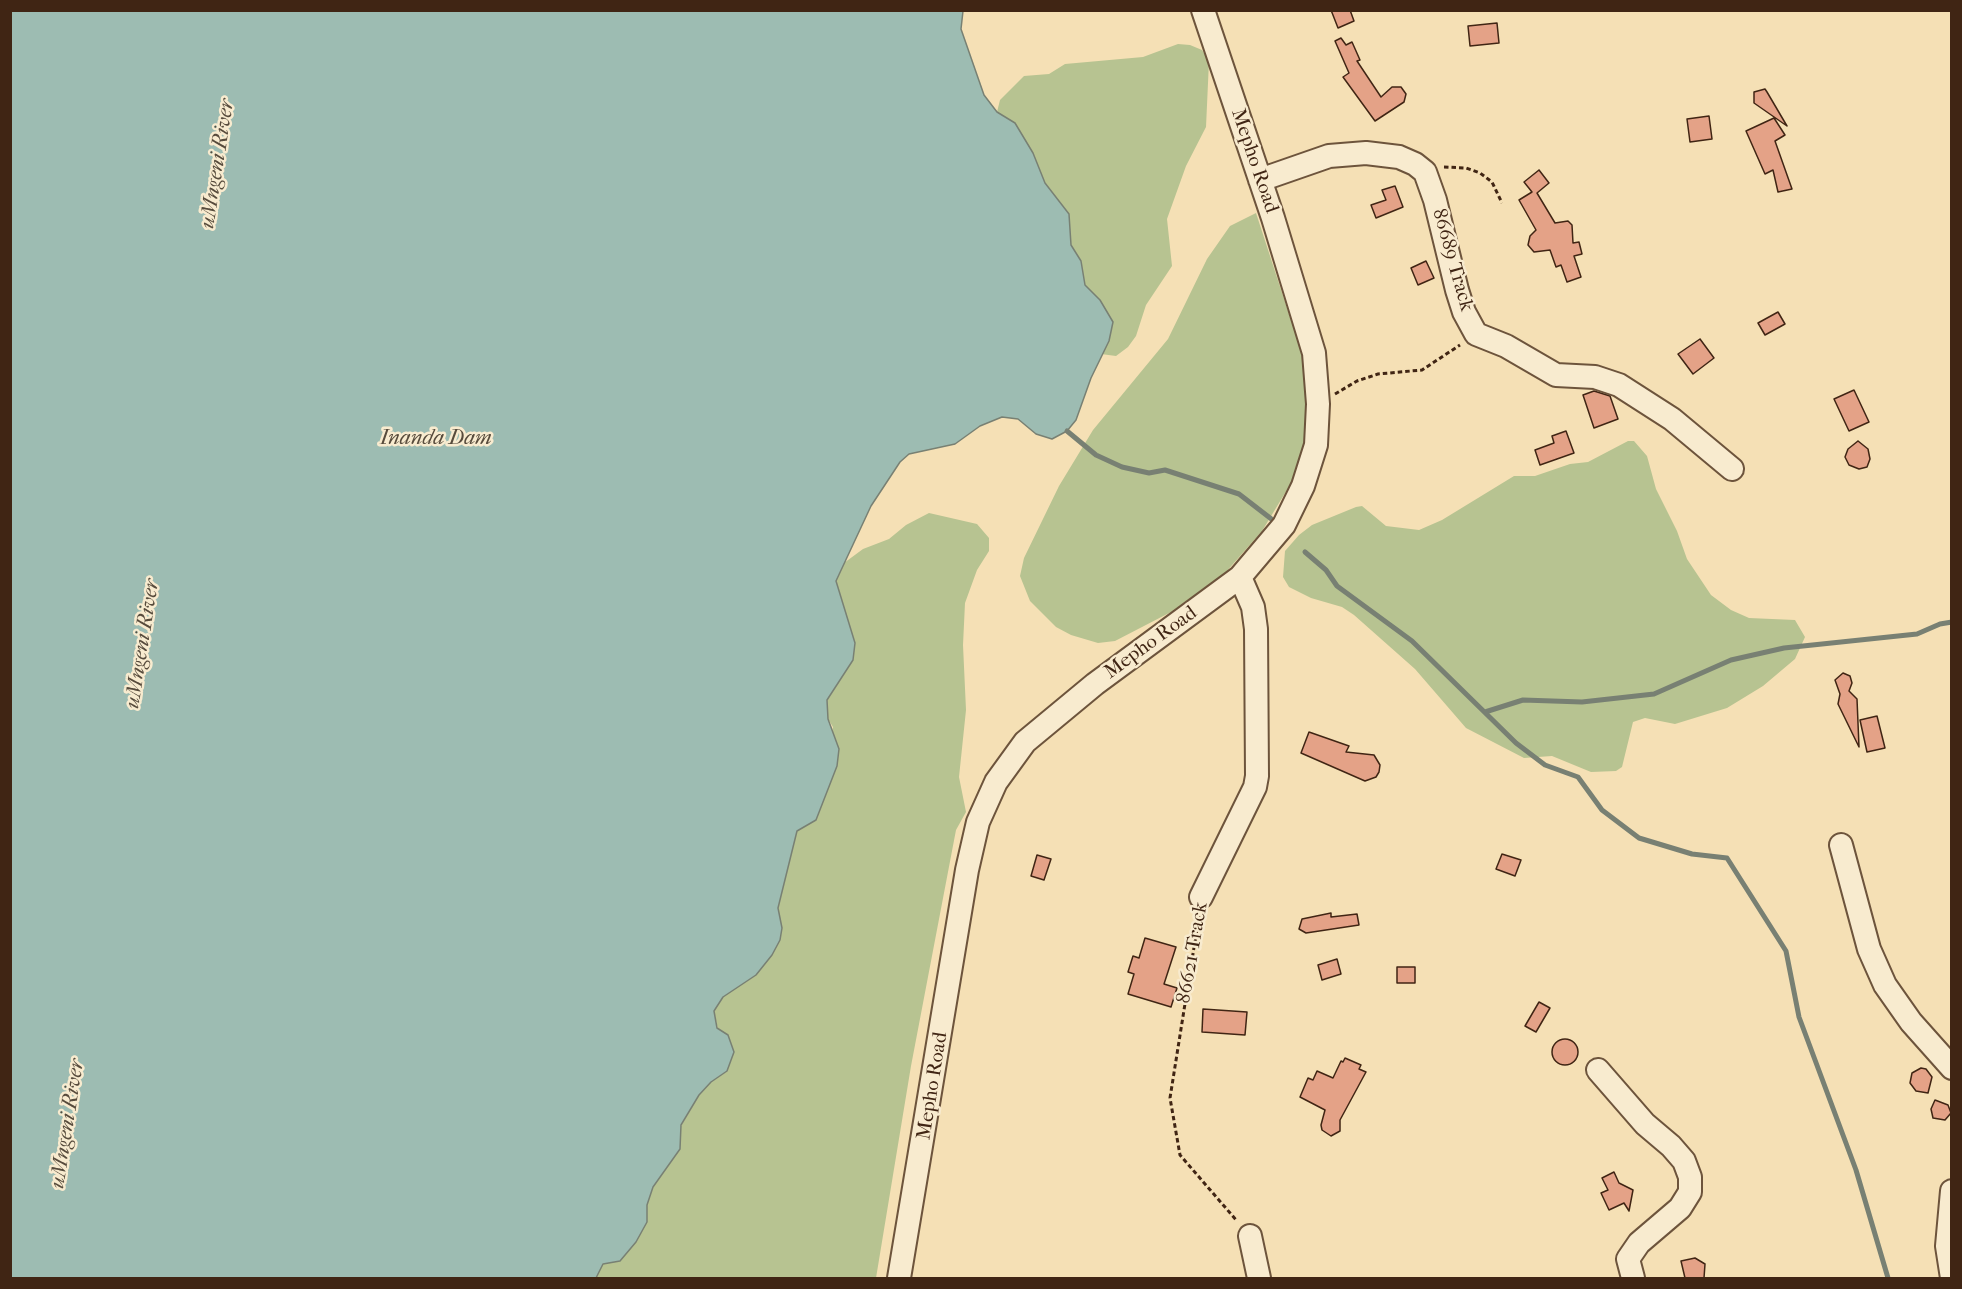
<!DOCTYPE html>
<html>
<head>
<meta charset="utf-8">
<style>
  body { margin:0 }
  #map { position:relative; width:1962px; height:1289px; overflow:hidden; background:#f5e0b5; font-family:"IM FELL French Canon",serif }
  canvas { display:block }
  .frame { position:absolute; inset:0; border:12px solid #402514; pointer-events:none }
</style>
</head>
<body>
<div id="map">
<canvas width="1962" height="1289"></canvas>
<div class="frame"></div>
</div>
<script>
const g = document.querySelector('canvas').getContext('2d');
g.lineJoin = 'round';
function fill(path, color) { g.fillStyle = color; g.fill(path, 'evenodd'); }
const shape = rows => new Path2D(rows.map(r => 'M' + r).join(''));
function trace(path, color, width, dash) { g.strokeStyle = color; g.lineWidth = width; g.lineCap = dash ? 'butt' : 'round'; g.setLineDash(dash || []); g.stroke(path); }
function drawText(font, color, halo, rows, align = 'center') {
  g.font = font + ' "IM FELL French Canon",serif'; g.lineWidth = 5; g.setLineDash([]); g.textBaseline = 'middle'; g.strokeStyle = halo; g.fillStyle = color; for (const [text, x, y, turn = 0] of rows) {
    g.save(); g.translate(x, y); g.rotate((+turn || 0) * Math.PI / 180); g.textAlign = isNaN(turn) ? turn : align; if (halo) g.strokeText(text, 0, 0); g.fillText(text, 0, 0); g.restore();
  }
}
const green = shape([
  [1178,44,1190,45,1202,50,1209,61,1206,127,1186,166,1167,219,1172,266,1146,305,1136,336,1128,347,1116,356,1101,354,1109,341,1100,300,1085,285,1081,261,1071,245,1069,214,1045,183,1033,153,997,112,1000,100,1024,76,1049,74,1065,64,1143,57],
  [1256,213,1302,354,1306,408,1304,445,1296,475,1262,531,1226,572,1171,612,1115,641,1098,643,1071,635,1056,627,1030,601,1020,576,1024,558,1059,486,1093,430,1168,339,1207,259,1230,226],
  [1628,441,1634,441,1647,456,1656,489,1677,531,1687,559,1711,595,1731,610,1749,618,1795,620,1805,637,1795,659,1763,686,1727,708,1675,724,1645,718,1633,722,1622,767,1616,771,1591,772,1552,756,1524,758,1466,728,1415,669,1354,615,1342,607,1311,598,1289,587,1283,577,1285,551,1299,535,1312,525,1356,507,1362,506,1386,526,1419,530,1442,520,1514,476,1535,476,1570,464,1588,462],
  [929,513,977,524,989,538,989,551,977,570,965,603,963,645,966,710,959,777,966,812,956,830,911,1066,876,1278,596,1278,603,1264,620,1261,647,1222,647,1205,653,1187,680,1149,681,1126,699,1095,711,1082,727,1071,714,1011,722,997,756,975,782,928,778,908,797,831,816,820,833,727,828,719,827,700,853,660,855,643,836,581,844,563,863,549,889,539,906,525]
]);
const water = shape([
  [10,11,963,11,961,29,984,95,997,112,1015,123,1033,153,1045,183,1069,214,1071,245,1081,261,1085,285,1100,300,1113,322,1109,341,1091,378,1076,420,1067,431,1052,439,1036,434,1018,419,1002,417,980,426,955,444,909,454,900,462,871,506,836,581,855,643,853,660,827,700,828,719,839,749,837,766,816,820,797,831,778,908,782,928,780,940,772,955,756,975,723,997,714,1011,717,1028,728,1035,734,1052,727,1071,711,1082,699,1095,681,1125,680,1149,653,1187,647,1205,647,1222,636,1242,620,1261,603,1264,596,1278,11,1278,10,11]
]);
const stream = shape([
  [1067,431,1096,455,1122,467,1149,473,1165,470,1239,494,1274,521],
  [1305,552,1326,570,1337,586,1412,641,1516,743,1545,765,1578,777,1602,810,1639,838,1692,854,1727,858,1786,951,1799,1017,1856,1170,1888,1278],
  [1485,712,1523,700,1582,702,1654,694,1731,660,1784,648,1917,634,1940,624,1952,622]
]);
const building = shape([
  [1331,10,1350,10,1354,21,1338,28,1331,10],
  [1497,23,1499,43,1470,46,1468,26,1497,23],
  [1341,38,1346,45,1352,42,1360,60,1357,61,1381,97,1392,87,1401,87,1406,94,1404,102,1375,121,1343,77,1349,73,1335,41,1341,38],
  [1765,89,1767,92,1787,126,1754,103,1754,92,1765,89],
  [1709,116,1712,139,1690,142,1687,119,1709,116],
  [1774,118,1785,135,1775,141,1792,189,1778,192,1773,170,1765,174,1746,131,1774,118],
  [1539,170,1549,183,1537,193,1555,223,1568,221,1572,225,1573,243,1579,242,1582,254,1574,256,1581,277,1567,282,1561,265,1556,267,1550,250,1534,252,1528,245,1530,236,1536,230,1519,200,1532,192,1524,182,1539,170],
  [1395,186,1403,207,1376,218,1371,205,1386,200,1382,190,1395,186],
  [1426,261,1434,278,1418,285,1411,268,1426,261],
  [1778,312,1785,324,1765,335,1758,323,1778,312],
  [1700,339,1714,358,1693,374,1678,354,1700,339],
  [1854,390,1869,422,1849,431,1834,399,1854,390],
  [1594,391,1610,396,1618,419,1594,428,1583,395,1594,391],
  [1566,431,1574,453,1540,465,1535,450,1554,443,1552,436,1566,431],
  [1858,441,1868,449,1870,459,1867,467,1859,469,1849,465,1845,457,1848,449,1858,441],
  [1843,673,1850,676,1852,683,1849,691,1857,699,1859,747,1838,704,1840,694,1835,680,1843,673],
  [1877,716,1885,748,1867,752,1860,720,1877,716],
  [1309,732,1349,746,1346,752,1374,755,1380,765,1379,772,1376,777,1365,781,1301,753,1309,732],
  [1502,854,1521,860,1515,876,1496,869,1502,854],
  [1037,855,1051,859,1044,880,1031,876,1037,855],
  [1331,913,1331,917,1357,914,1359,925,1306,933,1299,929,1302,919,1331,913],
  [1145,938,1176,947,1164,984,1177,988,1171,1007,1128,994,1134,974,1128,972,1133,956,1139,958,1145,938],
  [1337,959,1341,974,1322,980,1318,965,1337,959],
  [1397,967,1415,967,1415,983,1397,983,1397,967],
  [1539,1002,1550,1008,1536,1032,1525,1026,1539,1002],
  [1203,1009,1247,1012,1245,1035,1202,1032,1203,1009],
  '1552 1052a13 13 0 1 1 26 0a13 13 0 1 1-26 0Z',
  [1345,1058,1361,1065,1359,1069,1366,1072,1340,1120,1340,1131,1331,1136,1322,1130,1321,1125,1325,1110,1300,1097,1308,1078,1313,1080,1317,1071,1333,1078,1341,1061,1343,1062,1345,1058],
  [1921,1068,1926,1069,1932,1077,1928,1093,1916,1091,1910,1083,1912,1073,1921,1068],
  [1935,1100,1948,1105,1951,1113,1945,1120,1933,1118,1931,1109,1935,1100],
  [1614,1172,1619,1183,1633,1190,1629,1211,1624,1203,1609,1210,1601,1193,1608,1190,1602,1178,1614,1172],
  [1695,1258,1705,1264,1704,1278,1685,1278,1681,1261,1695,1258]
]);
const path = shape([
  [1444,167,1466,168,1480,173,1492,182,1502,203],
  [1335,394,1357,381,1378,374,1422,370,1460,345],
  [1199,916,1170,1098,1180,1155,1237,1221]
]);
const minor = shape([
  [1260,180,1329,156,1366,153,1399,157,1415,164,1425,172,1435,200,1457,290,1464,312,1476,334,1506,346,1556,375,1595,377,1619,385,1672,419,1732,469],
  [1841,845,1869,949,1885,985,1911,1022,1952,1068],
  [1201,897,1255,787,1257,776,1256,629,1253,607,1240,577],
  [1598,1070,1645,1124,1671,1146,1684,1161,1690,1177,1690,1192,1680,1208,1639,1243,1628,1259,1633,1278],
  [1952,1191,1947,1246,1952,1278],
  [1250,1236,1259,1278],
  [899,1278,967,870,978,822,996,782,1025,742,1095,684,1240,577,1284,525,1303,486,1316,445,1318,404,1314,353,1273,218,1203,10]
]);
const streetNames = [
  ["Mepho Road",1254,161,71],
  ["86689 Track",1452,260,74],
  ["Mepho Road",1151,643,-36],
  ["86621 Track",1193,953,-80],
  ["Mepho Road",933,1086,-81]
];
const waterNames = [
  ["uMngeni River",218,164,-81],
  ["Inanda Dam",436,439],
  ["uMngeni River",143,644,-81],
  ["uMngeni River",68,1124,-81]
];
fill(green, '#b7c391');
fill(water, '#9dbcb2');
trace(water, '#788073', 1.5);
trace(stream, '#788073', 5);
fill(building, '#e4a287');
trace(building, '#402514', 1.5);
trace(minor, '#6d543c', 26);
trace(path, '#402514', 3, [4.5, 3]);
trace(minor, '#f8ebcf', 22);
drawText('20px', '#402514', '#f8ebcf', streetNames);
drawText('italic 21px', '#574b3c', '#f8ebcf', waterNames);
</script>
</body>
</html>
